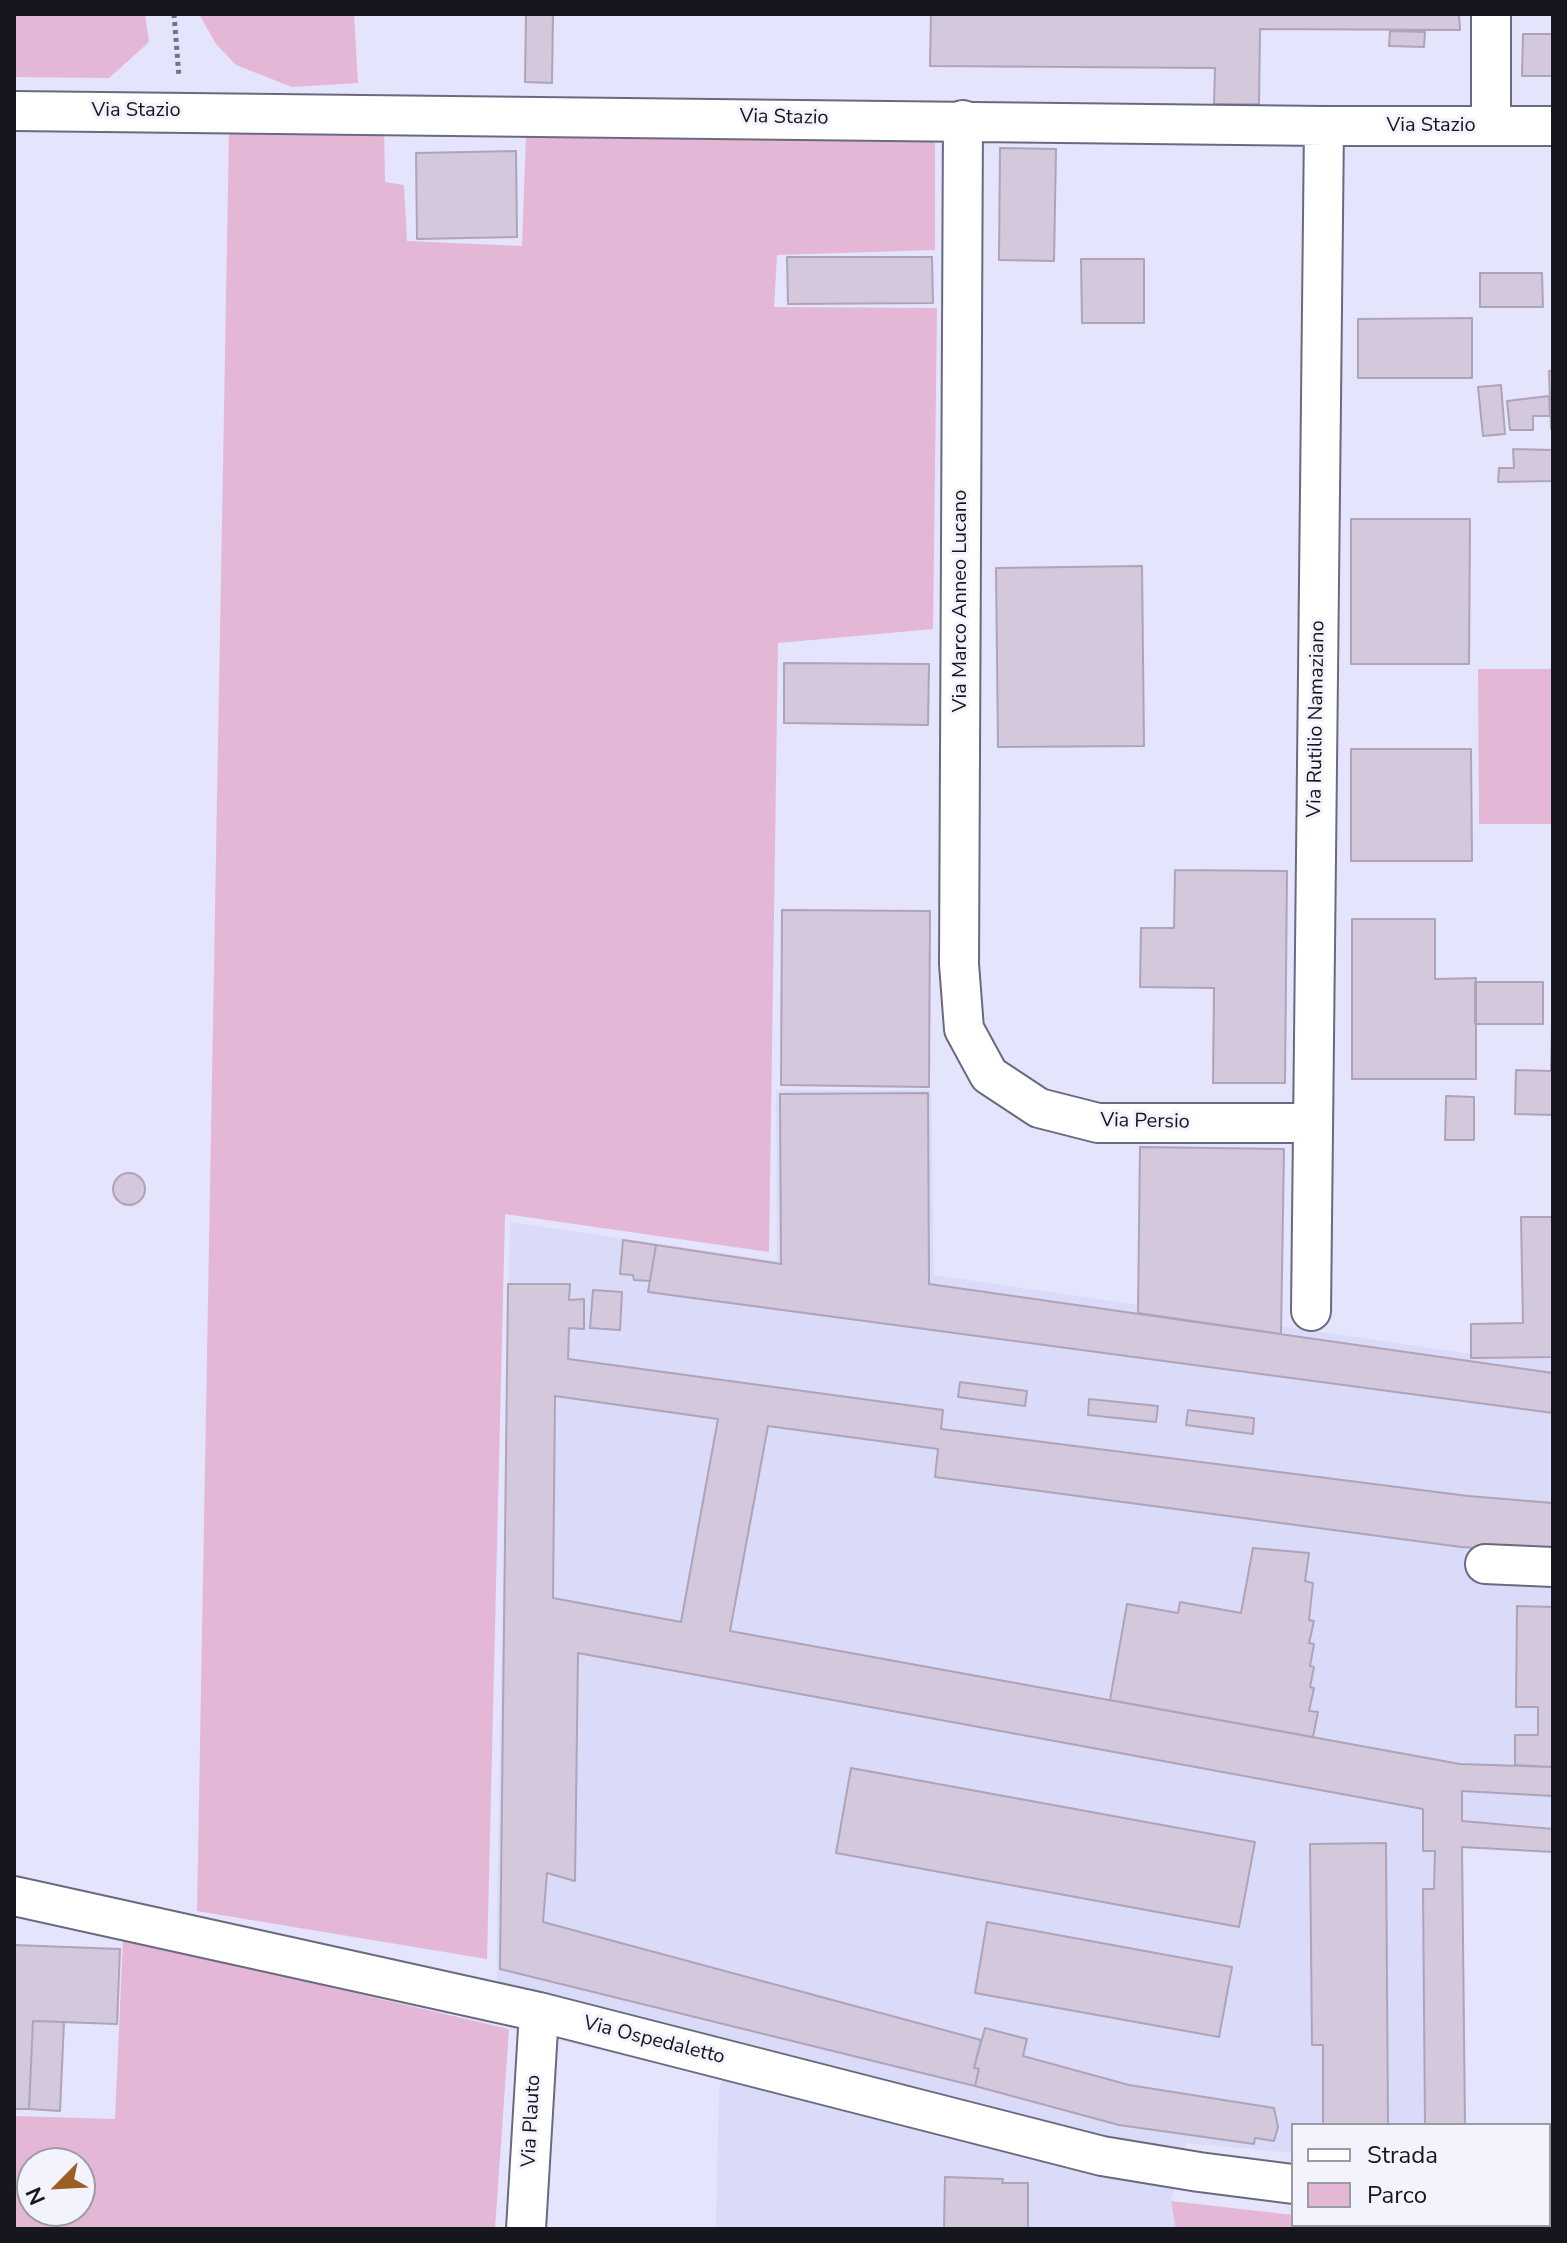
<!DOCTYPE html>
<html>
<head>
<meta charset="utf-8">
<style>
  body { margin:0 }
  #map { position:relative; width:1567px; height:2243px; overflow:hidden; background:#e4e4fc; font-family:"Nunito Sans",sans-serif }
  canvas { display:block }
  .frame { position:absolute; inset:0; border:16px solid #16161e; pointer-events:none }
  .legend { position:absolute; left:1291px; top:2123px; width:260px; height:104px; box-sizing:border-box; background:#f3f3fd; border:2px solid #9b9ba4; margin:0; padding:10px 14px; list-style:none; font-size:24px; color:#16161e }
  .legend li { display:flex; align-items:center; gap:16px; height:40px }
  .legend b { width:40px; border:2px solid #9b9ba4 }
  .north { position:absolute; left:16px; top:2147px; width:80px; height:80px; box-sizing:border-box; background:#f3f3fd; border:2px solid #9b9ba4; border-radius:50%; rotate:246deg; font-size:22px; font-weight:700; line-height:32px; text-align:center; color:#16161e }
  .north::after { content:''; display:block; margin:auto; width:28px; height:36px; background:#9d5e26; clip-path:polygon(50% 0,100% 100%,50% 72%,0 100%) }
</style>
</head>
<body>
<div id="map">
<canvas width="1567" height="2243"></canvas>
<div class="frame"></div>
<ul class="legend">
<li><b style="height:10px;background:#fff"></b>Strada</li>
<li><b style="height:22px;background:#e3b7d5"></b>Parco</li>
</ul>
<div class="north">N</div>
</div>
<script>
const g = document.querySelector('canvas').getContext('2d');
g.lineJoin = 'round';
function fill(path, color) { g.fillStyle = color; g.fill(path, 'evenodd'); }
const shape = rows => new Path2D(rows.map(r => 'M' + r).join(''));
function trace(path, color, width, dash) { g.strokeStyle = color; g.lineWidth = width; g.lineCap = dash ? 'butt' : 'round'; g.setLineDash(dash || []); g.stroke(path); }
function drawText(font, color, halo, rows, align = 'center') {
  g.font = font + ' "Nunito Sans",sans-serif'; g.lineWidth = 6; g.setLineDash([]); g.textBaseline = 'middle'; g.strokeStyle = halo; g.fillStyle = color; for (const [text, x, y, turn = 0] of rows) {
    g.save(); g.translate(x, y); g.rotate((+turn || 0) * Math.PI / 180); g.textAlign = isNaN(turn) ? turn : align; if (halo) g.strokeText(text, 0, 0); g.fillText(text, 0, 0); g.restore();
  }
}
const built = shape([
  [776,1090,931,1090,934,1275,1464,1353,1553,1355,1553,1852,1463,1848,1465,2125,1293,2125,1293,2153,1186,2143,1171,2201,1176,2229,716,2229,719,2090,722,2079,509,2029,497,1978,497,1903,510,1222,777,1261]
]);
const green = shape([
  [14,14,145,14,149,42,109,78,14,77],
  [199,14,354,14,358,83,292,87,236,65,216,44],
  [384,127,385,182,404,185,407,241,522,246,526,135,935,136,935,250,777,255,774,307,937,308,933,629,778,643,769,1252,505,1214,487,1959,197,1911,229,132],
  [1478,669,1553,669,1553,824,1479,824],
  [123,1939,509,2029,495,2229,14,2229,14,2116,115,2119],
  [32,2163,80,2163,80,2211,32,2211],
  [1171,2201,1293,2215,1293,2225,1372,2225,1405,2229,1176,2229]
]);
const building = shape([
  [526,14,553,14,552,83,525,82,526,14],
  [931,14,1459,14,1460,30,1260,29,1259,104,1214,104,1215,68,930,66,931,14],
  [1390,31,1425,32,1424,47,1389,46,1390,31],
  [1523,34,1553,34,1553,76,1522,76,1523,34],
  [1000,148,1056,149,1054,261,999,260,1000,148],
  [516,151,517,237,417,239,416,153,516,151],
  [787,257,932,257,933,303,788,304,787,257],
  [1081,259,1144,259,1144,323,1082,323,1081,259],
  [1480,273,1542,273,1543,307,1480,307,1480,273],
  [1472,318,1472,378,1358,378,1358,319,1472,318],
  [1549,371,1553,371,1553,429,1551,429,1549,371],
  [1501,385,1505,434,1483,436,1478,387,1501,385],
  [1549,396,1550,416,1533,416,1533,430,1510,430,1507,401,1549,396],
  [1513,449,1553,450,1553,481,1498,482,1499,468,1514,468,1513,449],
  [1351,519,1470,519,1469,664,1351,664,1351,519],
  [1142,566,1144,746,998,747,996,568,1142,566],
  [784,663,929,664,928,725,784,723,784,663],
  [1351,749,1471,749,1472,861,1351,861,1351,749],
  [1175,870,1287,871,1285,1083,1213,1083,1214,988,1140,987,1141,928,1174,928,1175,870],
  [782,910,930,911,929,1087,781,1085,782,910],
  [1352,919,1435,919,1435,979,1476,978,1476,1079,1352,1079,1352,919],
  [1553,979,1553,1115,1515,1114,1516,1070,1551,1071,1553,979],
  [1475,982,1543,982,1543,1024,1475,1024,1475,982],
  [928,1093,929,1284,1553,1373,1553,1413,648,1292,656,1245,781,1264,780,1094,928,1093],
  [1446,1096,1474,1097,1474,1140,1445,1140,1446,1096],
  [1140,1147,1284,1149,1281,1334,1138,1313,1140,1147],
  '113 1189a16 16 0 1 1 32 0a16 16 0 1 1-32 0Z',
  [1521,1217,1553,1217,1553,1357,1471,1358,1471,1324,1523,1323,1521,1217],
  [623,1240,656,1245,650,1281,634,1280,633,1275,620,1274,623,1240],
  [508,1284,570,1284,569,1300,584,1299,584,1329,569,1328,568,1359,943,1410,941,1429,1468,1496,1553,1503,1553,1553,1461,1547,935,1477,938,1449,768,1426,730,1631,1460,1764,1553,1767,1553,1796,1462,1791,1462,1821,1553,1829,1553,1852,1462,1847,1465,2125,1425,2125,1423,1889,1434,1889,1435,1851,1423,1851,1423,1809,578,1653,575,1881,547,1873,543,1922,981,2040,974,2068,979,2069,975,2086,500,1969,508,1284],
  [555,1396,718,1419,681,1622,553,1598,555,1396],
  [593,1290,622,1292,620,1330,590,1328,593,1290],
  [960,1382,1027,1391,1025,1406,958,1397,960,1382],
  [1089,1399,1158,1406,1156,1422,1088,1415,1089,1399],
  [1188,1410,1254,1418,1253,1434,1186,1425,1188,1410],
  [1253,1548,1309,1553,1305,1581,1313,1583,1309,1620,1314,1621,1309,1643,1314,1644,1310,1666,1314,1667,1310,1687,1314,1688,1309,1711,1318,1712,1313,1737,1110,1700,1127,1604,1178,1613,1180,1602,1241,1613,1253,1548],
  [1517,1606,1553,1607,1553,1767,1515,1765,1515,1735,1538,1735,1538,1707,1516,1707,1517,1606],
  [851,1768,1255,1842,1239,1927,836,1853,851,1768],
  [1386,1843,1388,2125,1323,2125,1323,2045,1312,2045,1310,1844,1386,1843],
  [987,1922,1232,1967,1219,2037,975,1993,987,1922],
  [14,1945,120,1949,117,2024,33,2021,29,2109,14,2109,14,1945],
  [33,2021,64,2022,60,2111,29,2109,33,2021],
  [985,2028,1027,2039,1023,2056,1129,2085,1274,2108,1278,2127,1274,2141,1255,2138,1254,2144,1119,2125,975,2086,979,2069,974,2068,985,2028],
  [945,2177,1003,2179,1002,2183,1028,2183,1028,2229,944,2229,945,2177]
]);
const path = shape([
  [174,14,179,77]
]);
const service = shape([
  [1474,2229,1474,2225]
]);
const minor = shape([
  [14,111,1324,126,1553,126],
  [963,120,959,964,964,1029,989,1075,1039,1108,1098,1123,1313,1123],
  [1491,126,1491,14],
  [1311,1311,1324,126],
  [1485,1564,1553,1567],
  [14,1896,539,2012,1102,2156,1199,2172,1293,2184],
  [1549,2213,1553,2214],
  [526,2229,539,2012]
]);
const streetNames = [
  ["Via Stazio",136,111],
  ["Via Stazio",784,118,1],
  ["Via Stazio",1431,126],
  ["Via Marco Anneo Lucano",961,601,-90],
  ["Via Rutilio Namaziano",1317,719,-89],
  ["Via Persio",1145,1122,1],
  ["Via Ospedaletto",654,2041,14],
  ["Via Plauto",532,2121,-87]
];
fill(built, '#dadaf9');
fill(green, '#e3b7d5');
fill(building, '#d4c8dd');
trace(building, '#afa3b8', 2);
trace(service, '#6a6a7e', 22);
trace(minor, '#6a6a7e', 42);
trace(path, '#737382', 5, [4, 4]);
trace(service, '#fff', 18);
trace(minor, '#fff', 38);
drawText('20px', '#16161e', '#f3f3fd', streetNames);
</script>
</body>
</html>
